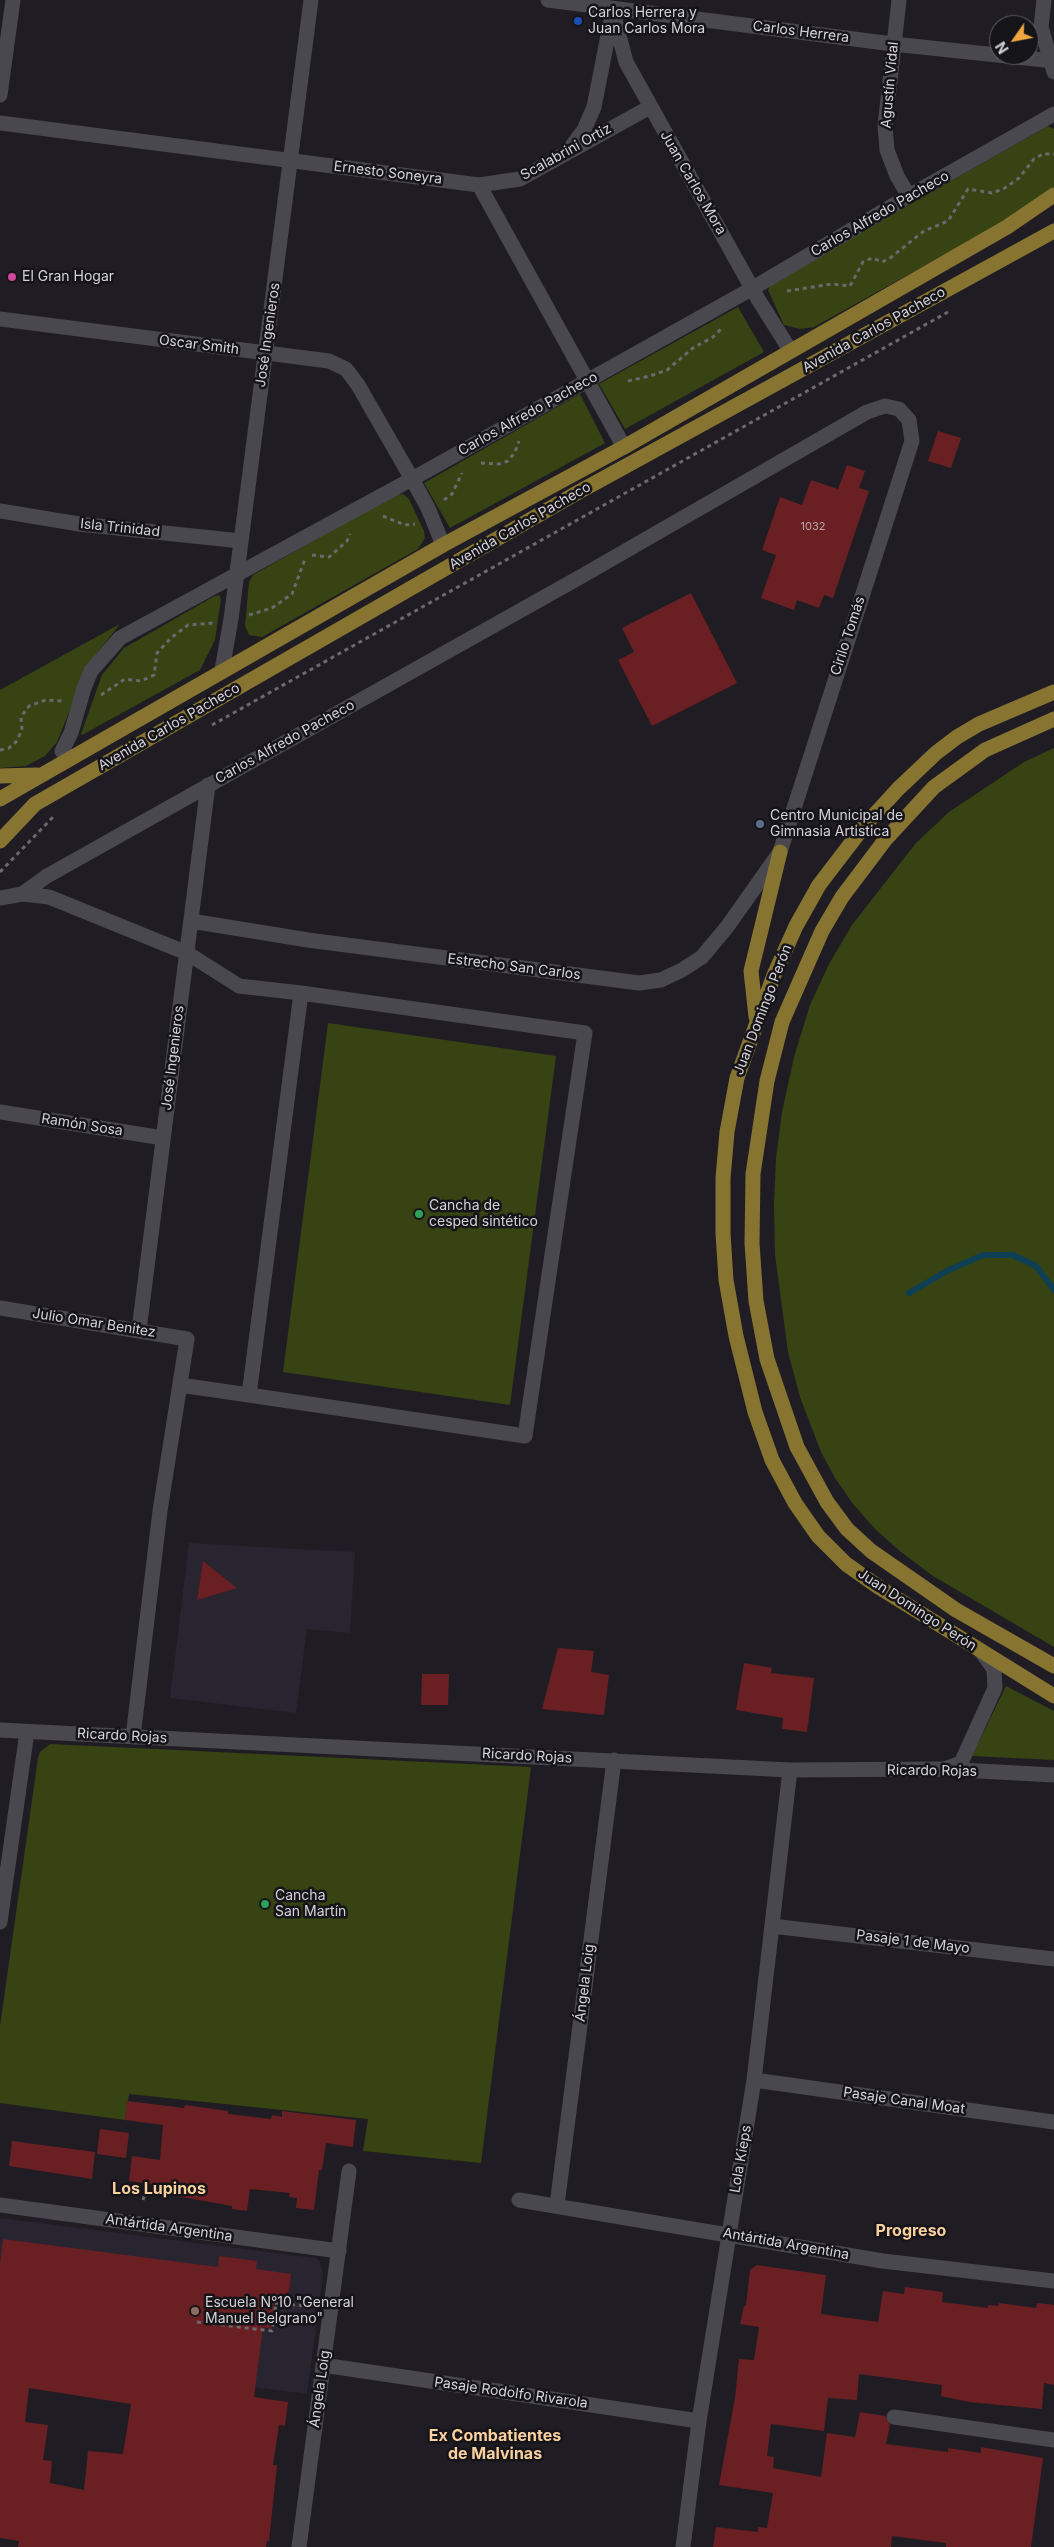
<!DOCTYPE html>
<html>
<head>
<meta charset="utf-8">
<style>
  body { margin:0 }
  #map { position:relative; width:1054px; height:2547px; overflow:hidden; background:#1f1d23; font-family:Inter,sans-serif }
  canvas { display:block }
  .north { position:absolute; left:989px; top:15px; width:50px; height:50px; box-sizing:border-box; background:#151419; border:1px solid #626065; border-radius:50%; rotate:237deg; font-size:14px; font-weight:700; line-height:20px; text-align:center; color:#d5d3d8 }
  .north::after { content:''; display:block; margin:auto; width:18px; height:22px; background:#f0a63f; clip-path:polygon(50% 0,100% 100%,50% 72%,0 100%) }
</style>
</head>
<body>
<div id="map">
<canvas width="1054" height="2547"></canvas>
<div class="north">N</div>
</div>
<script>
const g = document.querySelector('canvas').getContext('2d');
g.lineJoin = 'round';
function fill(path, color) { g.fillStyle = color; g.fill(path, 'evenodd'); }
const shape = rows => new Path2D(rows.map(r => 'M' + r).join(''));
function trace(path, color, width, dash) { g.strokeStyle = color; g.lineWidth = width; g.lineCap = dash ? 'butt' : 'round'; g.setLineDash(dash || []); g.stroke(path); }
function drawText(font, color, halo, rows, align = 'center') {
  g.font = font + ' Inter,sans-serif'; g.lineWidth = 5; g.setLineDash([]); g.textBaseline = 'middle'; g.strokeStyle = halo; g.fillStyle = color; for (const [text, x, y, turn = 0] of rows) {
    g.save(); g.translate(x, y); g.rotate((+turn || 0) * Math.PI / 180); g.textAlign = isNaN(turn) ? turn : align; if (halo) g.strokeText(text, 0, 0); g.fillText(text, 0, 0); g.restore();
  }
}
const built = shape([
  [189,1543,355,1552,350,1633,307,1629,296,1713,170,1698],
  [0,2218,315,2258,320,2262,323,2275,307,2394,0,2354]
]);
const green = shape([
  [1048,126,1054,129,1054,187,1048,194,1032,206,814,327,800,329,784,325,768,290,771,283],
  [738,307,764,352,625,429,599,384],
  [580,394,605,443,450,528,424,483],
  [403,494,409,499,424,531,425,538,418,549,262,637,249,635,245,626,249,582,253,575,395,495],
  [219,595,221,599,215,640,200,670,82,735,81,734,102,675,124,648,213,597],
  [120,624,89,663,57,742,45,756,26,766,0,768,0,690],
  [1054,748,1054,1647,933,1576,901,1552,876,1530,853,1504,835,1478,821,1452,800,1397,788,1352,775,1255,774,1205,776,1158,782,1112,794,1057,810,1005,829,964,852,925,916,843,949,812,1024,762],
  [328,1023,556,1056,510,1405,283,1372],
  [1006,1686,1054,1711,1054,1760,972,1756],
  [50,1744,531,1767,481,2163,363,2151,368,2119,129,2094,125,2120,0,2103,0,2026,38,1758,40,1752]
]);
const stream = shape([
  [909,1293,947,1271,983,1255,1013,1255,1036,1266,1054,1290]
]);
const building = shape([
  [938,431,961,438,951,468,928,461],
  [847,465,865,471,859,488,869,491,833,598,824,595,819,608,797,600,794,610,761,598,776,555,762,550,780,497,802,505,811,480,838,489],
  [691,593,737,683,652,726,618,660,634,652,622,628],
  [203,1561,237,1588,197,1600],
  [558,1648,594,1651,591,1672,609,1675,604,1715,542,1709],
  [744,1663,772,1668,771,1673,814,1678,807,1732,782,1729,783,1718,736,1710],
  [422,1674,449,1674,448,1705,421,1705],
  [127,2101,184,2108,185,2105,228,2111,228,2114,271,2119,272,2115,282,2117,282,2111,356,2120,353,2147,326,2143,322,2170,319,2170,314,2210,296,2208,297,2198,289,2197,290,2193,250,2189,247,2211,232,2209,232,2206,176,2196,177,2188,129,2181,132,2156,160,2160,163,2125,125,2120],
  [100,2129,129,2133,126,2158,97,2154],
  [12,2141,95,2152,92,2179,9,2166],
  [3,2239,218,2267,219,2256,257,2261,256,2269,291,2274,289,2291,274,2304,271,2329,263,2327,254,2397,288,2402,285,2426,279,2425,273,2465,277,2465,269,2541,267,2541,266,2547,18,2547,19,2541,0,2538,0,2264],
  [29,2388,131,2404,123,2454,88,2451,84,2490,50,2483,52,2461,43,2460,48,2425,25,2422],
  [757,2265,826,2275,821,2314,878,2322,883,2291,904,2294,905,2287,943,2292,942,2302,988,2308,988,2305,998,2306,999,2303,1036,2308,1037,2303,1054,2305,1054,2385,1044,2383,1042,2409,969,2402,941,2396,942,2385,859,2374,857,2400,828,2398,824,2431,771,2424,767,2456,774,2457,773,2468,821,2477,827,2433,855,2437,860,2412,885,2416,890,2425,886,2444,948,2452,948,2448,981,2453,981,2447,1043,2458,1031,2547,946,2547,946,2543,892,2536,891,2547,713,2547,716,2527,758,2532,758,2527,767,2528,773,2493,719,2485,735,2398,739,2359,754,2360,759,2327,740,2324,744,2306,746,2306,750,2270]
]);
const path = shape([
  [787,291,832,284,850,286,863,262,872,258,882,262,890,258,924,231,948,221,968,189,992,193,1005,188,1019,178,1034,159,1043,154,1054,154],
  [628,381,650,376,667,370,693,348,713,337,722,328],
  [481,463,499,464,508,461,515,452,519,441],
  [444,500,452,494,462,473],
  [383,516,405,525,415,524],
  [312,555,329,557,347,541,350,534],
  [249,615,272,608,292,594,305,559],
  [101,695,125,679,141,681,154,675,157,653,171,638,188,625,214,623],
  [212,725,948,312],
  [0,750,9,748,16,742,22,730,21,717,29,706,46,700,63,701],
  [0,872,55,815],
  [143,2200,148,2184],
  [275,2303,306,2306],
  [197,2322,272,2331,276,2303]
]);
const minor = shape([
  [548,0,893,44,1054,61],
  [899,0,885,126,887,150,897,176,909,196],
  [1044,0,1041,27,1054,72],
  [612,9,626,62,758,299,790,350],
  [0,95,13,0],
  [0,123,479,185,624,447],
  [572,146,584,130,594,107,612,15],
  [479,185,520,179,650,107],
  [0,319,329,361,346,369,358,385,412,479,428,508,443,545],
  [0,511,79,524,241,541],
  [222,670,231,619,311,0],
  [70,758,62,751,71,733,84,688,91,671,120,638,412,479,753,288,909,196,1054,114],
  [22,894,49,897,187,953,239,986,301,993],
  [0,898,22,894,47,876,582,576,867,412,885,406,899,409,909,420,912,441,780,852,727,927,702,957,682,970,661,980,639,983,308,940,191,921],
  [0,1112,163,1138],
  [0,1308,187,1339,160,1511,133,1737],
  [139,1330,208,785],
  [180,1385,249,1395,525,1436,585,1033,301,993,249,1395],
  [0,1730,790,1770,942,1769,1054,1775],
  [944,1769,961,1763,995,1688,994,1669,981,1651],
  [0,1922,27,1732],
  [772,1926,1054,1959],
  [754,2080,1054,2122],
  [519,2200,883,2261,1054,2281],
  [0,2205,339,2251],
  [557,2205,614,1760],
  [323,2365,699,2421],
  [894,2417,1054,2440],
  [299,2547,349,2171],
  [683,2547,699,2421,754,2080,790,1770]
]);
const major = shape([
  [1054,692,979,724,957,737,936,753,898,789,865,825,819,885,796,926,774,975,737,1078,727,1132,723,1178,723,1233,726,1280,736,1336,755,1412,772,1460,795,1503,818,1536,846,1564,880,1588,1054,1696],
  [1054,719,985,750,934,787,885,840,842,897,822,931,782,1022,767,1081,753,1174,752,1243,756,1301,767,1359,797,1447,827,1502,847,1529,871,1551,956,1610,1054,1666],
  [0,776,37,775],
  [0,799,443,545,624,447,1007,227,1054,195],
  [0,841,35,804,575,494,1054,231],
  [756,1017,751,971,780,852]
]);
const markers = [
  [578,21,5,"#1a4fb4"],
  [12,277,5,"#d1479c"],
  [760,824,5,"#5c6f8a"],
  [419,1214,5,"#2e9e5b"],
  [265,1904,5,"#2e9e5b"],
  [195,2311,5,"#8d6e63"]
];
const numberNames = [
  ["1032",813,527]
];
const poiNames = [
  ["Carlos Herrera y",588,13],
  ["Juan Carlos Mora",588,29],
  ["El Gran Hogar",22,277],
  ["Centro Municipal de",770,816],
  ["Gimnasia Artistica",770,832],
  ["Cancha de",429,1206],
  ["cesped sintético",429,1222],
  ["Cancha",275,1896],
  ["San Martín",275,1912],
  ["Escuela N°10 \"General",205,2303],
  ["Manuel Belgrano\"",205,2319]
];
const streetNames = [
  ["Carlos Herrera",801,32,7],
  ["Agustín Vidal",890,85,-85],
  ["Scalabrini Ortiz",566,152,-29],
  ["Ernesto Soneyra",388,173,7],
  ["Juan Carlos Mora",693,183,60],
  ["Carlos Alfredo Pacheco",880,214,-30],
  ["Avenida Carlos Pacheco",874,330,-29],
  ["José Ingenieros",268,335,-82],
  ["Oscar Smith",199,345,7],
  ["Carlos Alfredo Pacheco",528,414,-29],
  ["Avenida Carlos Pacheco",520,526,-30],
  ["Isla Trinidad",120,528,6],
  ["Cirilo Tomás",848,636,-72],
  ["Avenida Carlos Pacheco",169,727,-30],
  ["Carlos Alfredo Pacheco",285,742,-29],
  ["Estrecho San Carlos",514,967,7],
  ["Juan Domingo Perón",763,1010,-69],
  ["José Ingenieros",173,1058,-83],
  ["Ramón Sosa",82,1125,9],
  ["Julio Omar Benitez",94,1323,9],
  ["Juan Domingo Perón",917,1610,33],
  ["Ricardo Rojas",122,1736,3],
  ["Ricardo Rojas",527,1756,3],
  ["Ricardo Rojas",932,1771,1],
  ["Pasaje 1 de Mayo",913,1942,7],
  ["Ángela Loig",585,1983,-83],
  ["Pasaje Canal Moat",904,2101,8],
  ["Lola Kieps",741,2159,-80],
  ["Antártida Argentina",169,2228,8],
  ["Antártida Argentina",786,2244,10],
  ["Ángela Loig",320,2389,-82],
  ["Pasaje Rodolfo Rivarola",511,2393,8]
];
const quarterNames = [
  ["Los Lupinos",159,2189],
  ["Progreso",911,2231],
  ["Ex Combatientes",495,2436],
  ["de Malvinas",495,2454]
];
fill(built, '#282430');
fill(green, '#374312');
trace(stream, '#0e3f55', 6);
fill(building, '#6a1f23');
trace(path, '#6b696e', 3, [4, 4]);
trace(minor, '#4a484f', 15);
trace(major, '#877431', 15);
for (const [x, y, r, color] of markers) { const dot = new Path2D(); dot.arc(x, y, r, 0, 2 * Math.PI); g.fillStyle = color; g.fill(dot); trace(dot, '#151419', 2); }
drawText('11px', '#baa6ab', null, numberNames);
drawText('14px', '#d5d3d8', '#151419', poiNames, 'left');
drawText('14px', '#d5d3d8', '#151419', streetNames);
drawText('bold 16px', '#fad09e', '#151419', quarterNames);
</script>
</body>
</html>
